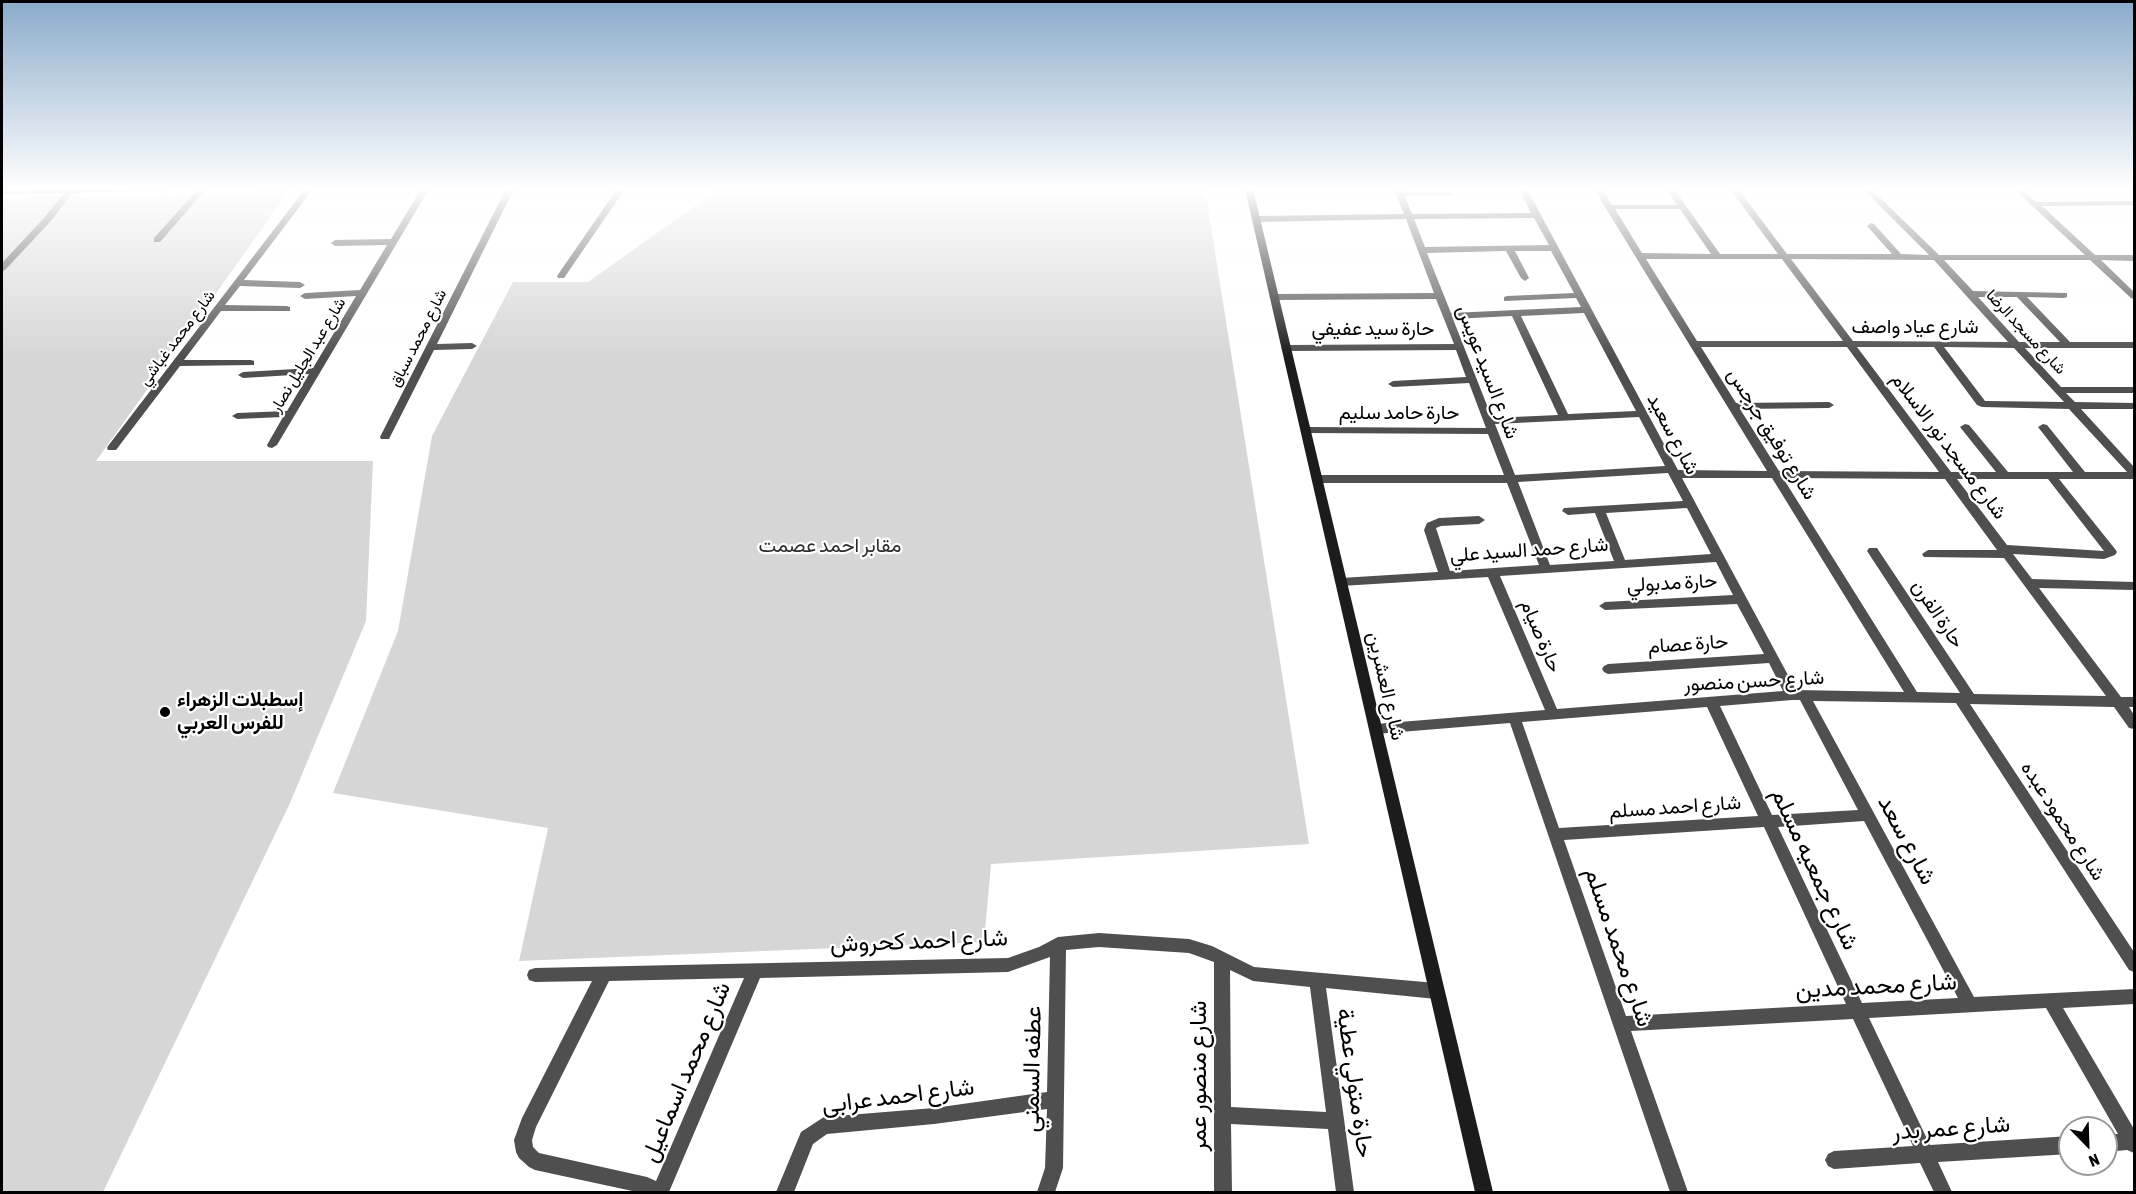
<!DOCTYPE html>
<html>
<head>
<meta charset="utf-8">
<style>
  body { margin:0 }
  #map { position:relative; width:2136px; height:1194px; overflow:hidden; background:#fff; font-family:"Asap Condensed",sans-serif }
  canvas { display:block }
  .frame { position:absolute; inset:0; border:3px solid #000; pointer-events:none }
  .north { position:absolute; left:2058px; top:1116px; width:60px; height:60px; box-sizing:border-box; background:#fff; border:2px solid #999; border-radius:50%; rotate:157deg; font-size:16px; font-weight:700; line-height:24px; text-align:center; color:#000 }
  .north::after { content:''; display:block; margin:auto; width:21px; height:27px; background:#000; clip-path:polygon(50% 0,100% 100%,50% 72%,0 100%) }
</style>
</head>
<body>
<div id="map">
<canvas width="2136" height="1194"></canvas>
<div class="frame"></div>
<div class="north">N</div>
</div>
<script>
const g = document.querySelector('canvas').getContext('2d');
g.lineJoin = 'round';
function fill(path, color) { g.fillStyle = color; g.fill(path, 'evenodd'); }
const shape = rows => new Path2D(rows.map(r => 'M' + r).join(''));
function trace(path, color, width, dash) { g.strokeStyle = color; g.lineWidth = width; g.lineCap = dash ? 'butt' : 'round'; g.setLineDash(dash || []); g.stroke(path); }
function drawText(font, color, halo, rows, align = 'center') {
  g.font = font + ' "Asap Condensed",Vazirmatn,sans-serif'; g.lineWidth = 4.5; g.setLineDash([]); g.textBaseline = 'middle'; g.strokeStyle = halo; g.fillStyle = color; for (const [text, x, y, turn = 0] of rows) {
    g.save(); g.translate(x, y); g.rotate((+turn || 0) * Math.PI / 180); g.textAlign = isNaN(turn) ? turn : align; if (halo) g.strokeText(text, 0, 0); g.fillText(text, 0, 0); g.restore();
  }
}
const green = shape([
  [719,189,1205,189,1309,844,991,864,984,942,519,961,548,828,333,793,398,631,432,436,513,282,588,282],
  [289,191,96,461,373,461,366,621,290,803,103,1192,2,1192,2,198]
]);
const minor = shape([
  [67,189,74,191,50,222,5,270,2,271,2,263,44,218,67,189],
  [198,189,206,189,160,242,154,242,154,238,198,189],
  [305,189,313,189,244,280,300,282,305,285,300,288,240,286,225,305,287,306,290,307,290,311,221,311,184,360,251,360,254,361,254,365,180,366,116,450,108,450,107,448,108,446,305,189],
  [421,189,429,189,277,445,272,448,268,447,267,445,283,417,237,419,232,416,237,413,287,411,309,374,243,378,238,375,243,372,313,368,356,296,305,299,300,296,305,293,360,290,387,245,335,246,331,243,335,240,391,239,421,189],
  [506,189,514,189,437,344,472,343,477,346,472,349,434,350,390,437,389,439,381,439,380,437,506,189],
  [617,189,625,189,564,278,558,278,557,276,617,189],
  [1394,189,1402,189,1403,192,1450,192,1454,194,1450,196,1405,196,1412,214,1531,213,1519,189,1527,189,1678,470,1767,471,1594,189,1602,189,1612,205,1677,205,1666,189,1674,189,1720,254,1778,254,1730,189,1738,189,1787,254,1892,254,1867,226,1871,223,1874,224,1901,254,1929,255,1863,189,1871,189,1939,255,2085,255,2014,189,2022,189,2036,202,2134,201,2134,205,2042,206,2095,255,2134,255,2134,261,2101,260,2134,292,2134,299,2131,298,2090,260,1944,260,1973,291,2067,293,2067,297,2064,298,2027,297,2070,342,2134,342,2134,348,2025,348,2061,387,2134,387,2134,393,2066,393,2075,402,2134,403,2134,409,2081,409,2134,467,2134,479,2059,479,2115,549,2117,552,2115,555,2104,559,2013,554,2032,579,2134,582,2134,590,2039,588,2121,697,2134,697,2134,707,2129,707,2134,715,2134,729,2129,728,2114,707,1970,704,2134,952,2134,972,2129,970,1956,703,1813,701,1974,997,2134,989,2134,1004,2063,1008,2134,1129,2134,1153,2127,1150,2106,1152,2106,1134,2118,1134,2046,1008,1869,1018,1930,1145,2070,1136,2070,1154,1938,1162,1952,1192,1934,1192,1920,1163,1834,1169,1828,1166,1825,1160,1828,1154,1834,1151,1913,1146,1853,1019,1631,1031,1688,1192,1670,1192,1510,723,1376,734,1371,733,1369,729,1371,725,1376,724,1545,710,1488,577,1341,586,1335,582,1341,578,1438,572,1424,530,1427,523,1439,518,1479,516,1485,520,1479,524,1441,526,1436,528,1450,571,1539,565,1507,483,1317,483,1312,479,1317,475,1504,475,1488,434,1306,433,1301,430,1306,427,1486,428,1469,383,1393,387,1388,384,1393,381,1466,377,1456,350,1286,351,1281,348,1286,345,1454,344,1436,299,1274,300,1269,297,1274,294,1434,293,1406,219,1256,222,1252,219,1256,216,1404,214,1394,189],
  [1615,209,1680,209,1711,254,1642,253,1615,209],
  [1534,218,1549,245,1425,247,1414,219,1534,218],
  [1506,251,1521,278,1525,281,1529,278,1515,251,1551,251,1574,293,1507,296,1504,297,1504,301,1576,298,1581,307,1451,313,1427,253,1506,251],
  [1646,259,1782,259,1843,341,1697,341,1646,259],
  [1791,259,1934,260,2008,342,1853,341,1791,259],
  [1978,297,2017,297,2060,342,2019,342,1978,297],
  [1584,313,1636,411,1568,414,1521,316,1584,313],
  [1512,316,1558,415,1492,418,1453,319,1512,316],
  [1701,347,1847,347,1939,472,1779,471,1740,409,1829,408,1834,405,1829,402,1736,403,1701,347],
  [1857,347,1934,347,1977,405,1982,407,2069,409,2127,472,2085,472,2047,425,2043,424,2038,427,2073,472,2008,472,1969,425,1965,424,1960,427,1996,472,1951,472,1857,347],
  [1944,347,2014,348,2064,402,1985,401,1944,347],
  [1639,417,1665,466,1515,475,1495,424,1639,417],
  [1668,473,1683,501,1564,508,1562,511,1568,515,1595,513,1614,561,1550,565,1518,482,1668,473],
  [1682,478,1772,478,1904,692,1796,690,1682,478],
  [1783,478,1945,479,1997,550,1928,550,1922,554,1924,557,2004,558,2106,696,1974,694,1877,548,1869,548,1867,551,1869,554,1960,693,1917,692,1783,478],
  [1957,479,2048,479,2104,551,2007,545,1957,479],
  [1687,508,1711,554,1625,560,1606,513,1687,508],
  [1716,562,1733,595,1605,602,1599,606,1605,610,1737,604,1764,654,1608,664,1604,666,1602,669,1604,672,1608,674,1769,663,1783,691,1557,709,1500,576,1716,562],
  [1792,700,1800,700,1858,810,1772,815,1720,706,1792,700],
  [1707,707,1758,816,1559,828,1522,722,1707,707],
  [1864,821,1958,998,1862,1003,1778,827,1864,821],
  [1764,827,1846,1004,1626,1016,1564,840,1764,827],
  [1099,933,1189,939,1212,946,1254,967,1436,983,1442,986,1444,991,1442,996,1436,999,1326,988,1354,1192,1336,1192,1328,1129,1231,1124,1232,1192,1214,1192,1214,962,1189,953,1099,947,1066,950,1063,1168,1055,1192,1037,1192,1045,1168,1047,1109,934,1124,827,1134,813,1144,794,1192,776,1192,801,1132,824,1117,934,1108,1047,1092,1050,957,1008,972,760,978,669,1192,637,1192,535,1170,529,1167,519,1158,516,1152,514,1140,522,1118,592,981,535,982,529,980,527,975,529,970,535,968,1008,958,1039,947,1058,937,1099,933],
  [1230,970,1253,981,1310,987,1326,1112,1231,1107,1230,970],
  [744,978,656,1181,647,1177,539,1153,533,1147,532,1140,536,1127,609,981,744,978]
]);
const secondary = shape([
  [50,189,166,189,162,191,2,194,2,190,50,189],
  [1245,189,1253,189,1493,1192,1475,1192,1245,189]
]);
const markers = [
  [165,712,6,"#000"]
];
const farStreetnames = [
  ["شارع مسجد الرضا",2026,332,47],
  ["شارع محمد غباشي",177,338,-53],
  ["شارع محمد سباق",418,338,-63],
  ["شارع عبد الجليل نصار",308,355,-59]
];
const streetNames = [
  ["شارع عياد واصف",1915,327],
  ["حارة سيد عفيفي",1373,329],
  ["شارع السيد عويس",1488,372,69],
  ["حارة حامد سليم",1399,413],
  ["شارع سعيد",1673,434,62],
  ["شارع توفيق جرجس",1772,434,58],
  ["شارع مسجد نور الاسلام",1949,446,53],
  ["شارع حمد السيد علي",1529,550,-4],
  ["حارة مدبولي",1672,583,-3],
  ["حارة الفرن",1938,614,56],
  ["حارة صيام",1541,636,67],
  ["حارة عصام",1688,644,-4],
  ["شارع حسن منصور",1754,681,-3],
  ["شارع العشرين",1386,686,77],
  ["شارع احمد مسلم",1675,807,-4],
  ["شارع محمود عبده",2063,821,57]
];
const parkNames = [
  ["مقابر احمد عصمت",830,546]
];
const poiNames = [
  ["إسطبلات الزهراء",177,700],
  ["للفرس العربي",177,723]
];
const nearStreetnames = [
  ["شارع سعد",1907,840,62],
  ["شارع جمعيه مسلم",1815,869,65],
  ["شارع احمد كحروش",919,941,-2],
  ["شارع محمد مسلم",1619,947,71],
  ["شارع محمد مدين",1876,986,-3],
  ["عطفه السمني",1032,1069,-89],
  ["شارع محمد اسماعيل",686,1072,-67],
  ["شارع منصور عمر",1198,1076,-90],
  ["حارة متولي عطية",1355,1083,82],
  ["شارع احمد عرابى",898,1096,-7],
  ["شارع عمر بدر",1951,1128,-4]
];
fill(green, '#d6d6d6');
fill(minor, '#4f4f4f');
fill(secondary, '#1c1c1c');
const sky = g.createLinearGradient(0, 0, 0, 356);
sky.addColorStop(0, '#8aabca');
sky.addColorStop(0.53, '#fff');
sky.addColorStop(1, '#ffffff00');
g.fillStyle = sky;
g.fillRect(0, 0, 2136, 356);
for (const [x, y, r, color] of markers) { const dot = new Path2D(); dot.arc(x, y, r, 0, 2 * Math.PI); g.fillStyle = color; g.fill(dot); trace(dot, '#fff', 2); }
drawText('16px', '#000', '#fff', farStreetnames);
drawText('20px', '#000', '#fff', streetNames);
drawText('20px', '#2d2d2d', '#fff', parkNames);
drawText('bold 20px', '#000', '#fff', poiNames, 'left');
drawText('24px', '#000', '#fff', nearStreetnames);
</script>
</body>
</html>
